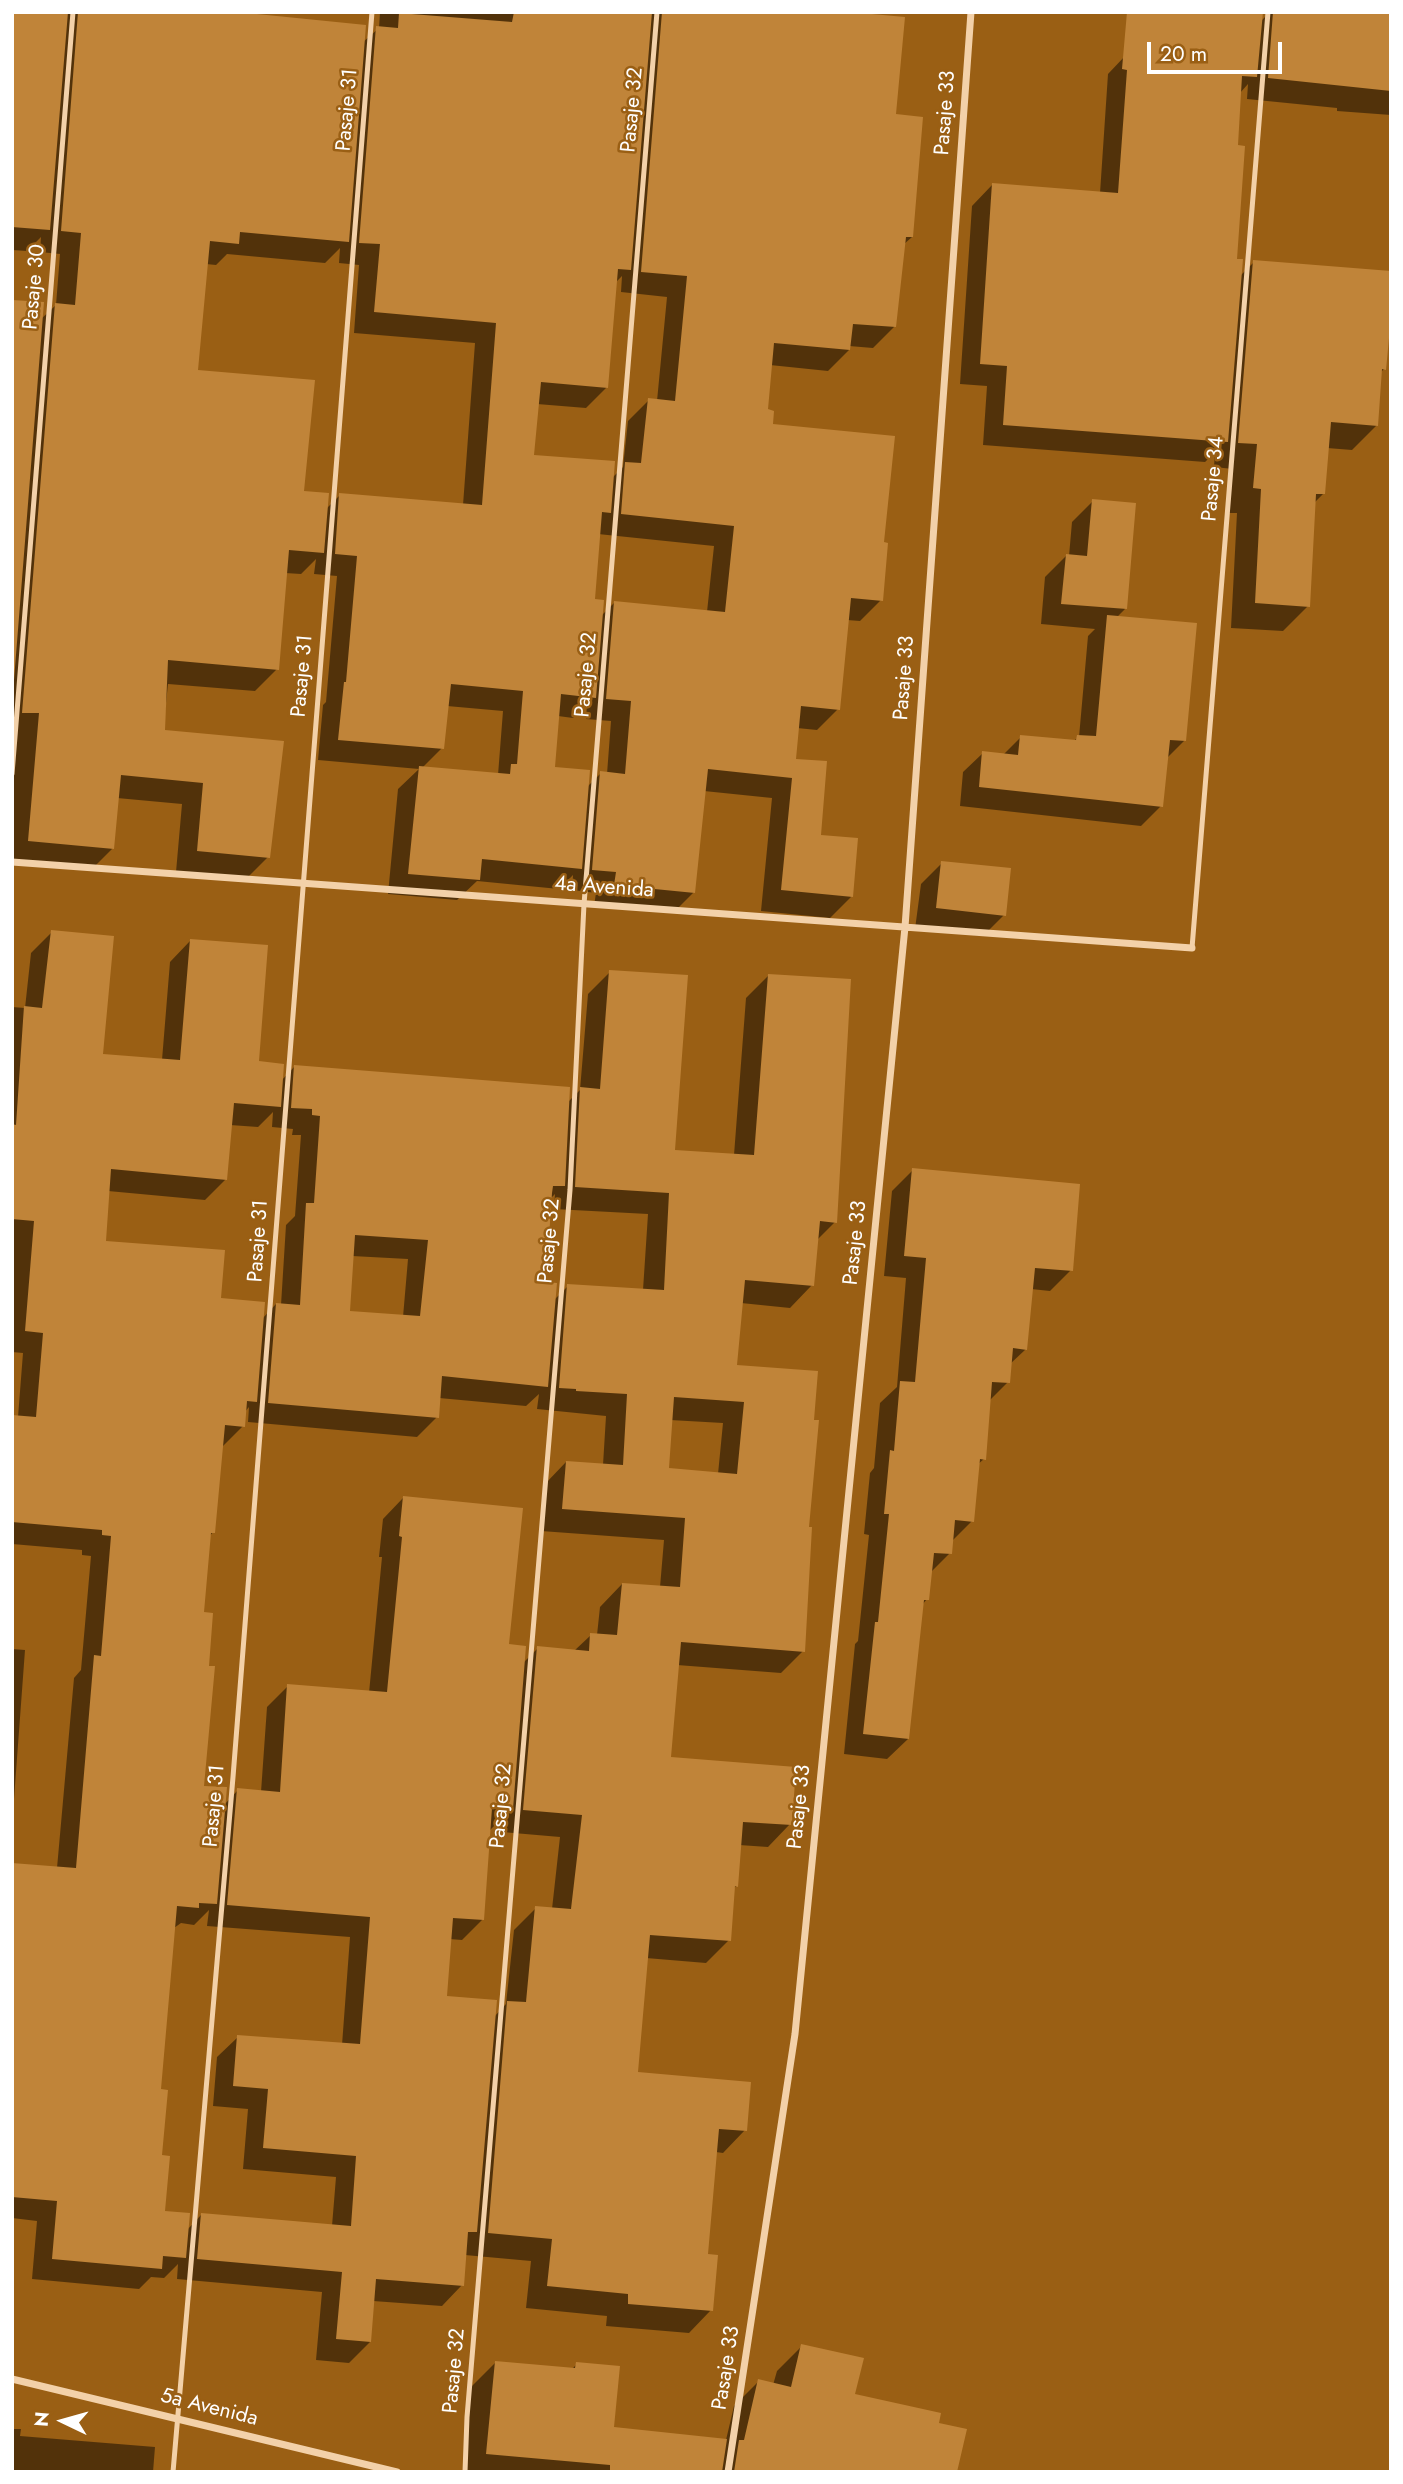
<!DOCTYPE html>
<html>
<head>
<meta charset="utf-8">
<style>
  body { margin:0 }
  #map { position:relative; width:1403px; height:2484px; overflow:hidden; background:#9a5f14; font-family:Jost,sans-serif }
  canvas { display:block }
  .frame { position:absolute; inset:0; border:14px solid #fff; pointer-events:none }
  .north { position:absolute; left:28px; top:2386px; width:70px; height:70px; -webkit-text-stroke:5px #9a5f14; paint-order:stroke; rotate:275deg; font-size:19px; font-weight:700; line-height:28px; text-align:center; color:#fff }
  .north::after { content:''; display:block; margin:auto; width:24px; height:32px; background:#fff; clip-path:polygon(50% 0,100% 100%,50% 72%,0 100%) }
  .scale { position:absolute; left:1147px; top:42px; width:135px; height:32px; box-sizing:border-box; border:4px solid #fff; border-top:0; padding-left:9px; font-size:21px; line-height:24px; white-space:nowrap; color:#fff; -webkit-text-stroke:5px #9a5f14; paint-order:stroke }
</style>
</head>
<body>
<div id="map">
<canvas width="1403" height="2484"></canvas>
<div class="frame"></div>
<div class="north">N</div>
<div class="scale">20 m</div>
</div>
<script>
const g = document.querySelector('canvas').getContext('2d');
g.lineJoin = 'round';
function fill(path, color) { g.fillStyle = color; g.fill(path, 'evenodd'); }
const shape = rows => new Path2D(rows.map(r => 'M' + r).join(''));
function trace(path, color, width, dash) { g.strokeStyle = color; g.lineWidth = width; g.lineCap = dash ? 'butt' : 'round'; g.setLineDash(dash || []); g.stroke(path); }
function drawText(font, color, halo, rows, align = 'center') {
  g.font = font + ' Jost,sans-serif'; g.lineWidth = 5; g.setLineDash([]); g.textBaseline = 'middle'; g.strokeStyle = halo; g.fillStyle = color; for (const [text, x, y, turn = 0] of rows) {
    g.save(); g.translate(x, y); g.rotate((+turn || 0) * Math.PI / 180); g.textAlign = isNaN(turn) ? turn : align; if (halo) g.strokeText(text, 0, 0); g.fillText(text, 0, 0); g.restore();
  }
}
const shadow = shape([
  [12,12,251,12,251,15,363,42,379,28,380,12,842,12,894,116,912,237,903,245,894,327,873,348,849,346,849,350,828,371,770,365,766,411,771,425,882,544,881,600,860,621,847,620,838,709,817,730,797,728,794,760,819,837,851,897,830,918,761,911,772,798,704,791,694,892,673,913,594,906,596,893,572,890,573,875,559,889,477,881,457,900,388,894,398,789,419,769,318,760,323,705,326,702,337,576,314,574,316,559,301,574,285,573,277,669,255,691,168,684,163,732,268,857,246,879,176,872,182,804,117,798,113,848,91,870,12,863,12,301,41,319,56,305,60,254,40,252,41,237,27,251,12,250],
  [340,248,339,263,359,265,354,333,475,343,463,505,340,495,326,509,302,492,196,371,206,264,216,265,227,254,325,263],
  [622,276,621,292,667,297,657,401,649,400,628,421,623,467,612,478,532,456,537,404,586,408,607,387,615,283],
  [598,534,714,546,707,612,615,602,600,617,593,600],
  [587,704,586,719,611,721,607,774,601,773,587,787,553,769,558,716,573,718],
  [447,706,503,711,498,775,422,768,442,748],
  [1270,12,1391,12,1391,115,1337,111,1337,108,1247,99,1248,84,1240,93,1236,147,1235,260,1240,276,1254,262,1391,272,1391,336,1387,340,1384,369,1380,373,1377,425,1352,450,1327,448,1323,494,1314,503,1308,606,1283,631,1231,628,1237,513,1229,513,1233,469,1214,467,1215,452,1205,462,983,445,987,386,960,384,972,206,992,185,1100,193,1108,74,1125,56,1260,22],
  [1093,501,1125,609,1116,618,1185,740,1166,759,1161,806,1141,826,960,806,963,772,983,753,1003,755,1021,737,1072,742,1079,737,1088,636,1095,629,1041,624,1045,577,1066,556,1069,556,1072,522],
  [942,863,1004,915,983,936,915,929,921,884],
  [52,932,101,1056,162,1060,170,962,190,941,257,1063,281,1081,295,1066,567,1103,580,1090,588,994,610,972,673,1151,734,1155,746,998,769,975,835,1222,816,1241,812,1285,790,1308,741,1303,736,1367,808,1529,803,1651,781,1673,677,1665,669,1759,790,1824,768,1847,739,1845,736,1886,733,1889,729,1940,706,1963,646,1958,636,2074,745,2130,723,2153,716,2152,706,2256,711,2310,689,2333,606,2326,607,2316,526,2308,531,2261,465,2255,462,2285,442,2306,373,2301,370,2342,349,2363,316,2360,322,2292,177,2279,178,2264,164,2278,151,2277,139,2289,32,2279,37,2221,12,2218,12,1864,57,1868,74,1678,81,1670,91,1556,82,1555,82,1550,12,1544,12,1417,18,1417,23,1353,12,1352,12,1007,25,1008,31,953],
  [273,1112,272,1127,293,1129,292,1135,301,1135,295,1216,286,1225,281,1305,276,1304,262,1319,104,1242,108,1191,205,1200,226,1179,230,1125,258,1127],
  [555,1194,554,1209,648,1214,643,1290,568,1286,554,1300,545,1284,550,1199],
  [352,1256,408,1259,403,1317,348,1312],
  [539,1394,537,1409,606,1416,603,1465,566,1462,544,1485,541,1531,664,1540,660,1587,622,1584,600,1607,597,1635,591,1635,574,1651,538,1648,523,1663,508,1646,403,1498,383,1519,379,1557,382,1557,369,1693,288,1686,267,1707,261,1792,238,1790,224,1805,202,1787,202,1614,209,1537,213,1532,222,1447,243,1426,244,1413,249,1407,248,1422,417,1437,437,1417,439,1398,526,1406],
  [670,1420,723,1423,718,1474,667,1470],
  [503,1817,502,1832,560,1837,552,1909,536,1908,514,1930,506,2004,494,2017,445,1998,449,1939,462,1940,482,1920,490,1830],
  [209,1910,207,1926,350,1937,342,2045,238,2037,217,2057,213,2106,248,2109,243,2169,336,2177,332,2226,201,2215,187,2230,163,2212,159,2091,174,1928,181,1923,194,1925],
  [913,1170,1071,1270,1050,1291,1031,1289,1026,1349,1009,1365,1008,1382,989,1401,984,1459,977,1465,972,1521,951,1542,950,1553,930,1573,927,1599,922,1605,908,1739,887,1759,844,1754,855,1644,858,1641,869,1535,864,1534,870,1473,874,1468,880,1403,897,1387,906,1278,884,1276,892,1191],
  [12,1649,25,1650,12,1826],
  [802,2346,853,2396,937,2425,956,2472,463,2472,471,2387,496,2362,571,2370,577,2364,612,2428,726,2440,734,2406,759,2381,773,2385,777,2371],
  [12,2429,21,2429,20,2436,155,2447,153,2472,12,2472]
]);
const building = shape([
  [12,12,68,12,50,230,12,227],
  [78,12,237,12,366,25,349,242,240,232,239,244,210,241,198,370,315,380,304,491,329,493,324,553,289,550,279,670,168,660,165,730,284,741,270,858,197,851,203,783,121,775,114,849,28,841,39,713,22,713,55,303,75,305,81,233,61,231],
  [514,12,652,12,631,270,618,269,608,388,541,382,534,455,615,461,611,513,602,512,595,599,604,600,596,698,561,694,555,767,590,770,582,869,482,859,480,880,408,874,419,766,510,774,511,764,517,764,523,691,451,684,444,749,338,740,344,682,346,682,357,556,335,554,339,493,482,505,496,323,374,312,380,244,359,243,376,26,398,28,399,13,512,22],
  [662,12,850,12,905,17,896,114,923,117,913,237,906,237,896,327,853,324,850,350,774,343,768,409,774,411,773,424,895,436,884,542,888,543,883,601,851,598,840,710,801,706,796,759,827,761,821,835,858,838,853,897,781,890,792,778,708,769,695,893,614,885,616,872,592,870,600,771,625,774,631,701,606,699,614,601,725,612,734,526,621,514,625,462,641,463,648,398,675,401,687,276,641,272],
  [1127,12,1263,12,1257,77,1242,76,1238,145,1245,146,1237,259,1243,259,1228,442,1003,425,1007,366,980,364,992,183,1118,193,1127,70,1122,69],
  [1273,12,1391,12,1391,91,1268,78],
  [1253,260,1391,271,1391,317,1386,370,1382,369,1378,426,1331,422,1325,494,1316,494,1310,607,1255,603,1261,489,1253,488,1257,444,1238,443],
  [12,300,44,302,12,705],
  [1092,499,1136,503,1127,609,1061,604,1066,554,1087,556],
  [1107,615,1197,623,1186,741,1170,740,1163,807,979,787,982,751,1018,755,1020,735,1076,740,1077,735,1096,736],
  [941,861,1011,868,1006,916,936,908],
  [51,930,114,936,103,1054,180,1060,190,939,268,945,259,1061,284,1064,281,1107,234,1103,227,1180,111,1169,106,1241,225,1250,221,1298,265,1302,257,1402,247,1401,245,1427,225,1425,215,1533,211,1533,204,1612,213,1613,209,1666,215,1666,204,1786,227,1787,217,1904,199,1903,199,1908,177,1906,161,2089,168,2090,162,2155,170,2156,165,2211,190,2213,186,2258,163,2256,162,2269,52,2259,57,2201,12,2197,12,1863,76,1868,94,1655,101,1656,111,1536,102,1535,102,1530,12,1522,12,1415,36,1417,43,1333,25,1331,34,1221,12,1219,12,1124,16,1125,24,1006,42,1008],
  [609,970,688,975,675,1150,754,1155,768,974,851,979,837,1223,820,1221,814,1286,745,1280,737,1365,818,1371,814,1420,819,1420,809,1527,812,1527,805,1652,681,1642,671,1757,796,1767,792,1825,743,1822,738,1887,735,1886,731,1941,650,1935,638,2072,751,2082,747,2131,719,2129,708,2254,718,2255,713,2311,628,2304,628,2294,547,2286,552,2239,488,2233,507,2001,526,2002,535,1906,571,1909,582,1815,523,1810,537,1646,589,1651,590,1633,617,1635,622,1583,680,1587,685,1518,562,1509,566,1461,623,1465,627,1394,576,1391,576,1389,559,1388,567,1284,664,1290,669,1193,575,1187,580,1087,600,1089],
  [674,1397,744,1402,737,1474,669,1468],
  [294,1065,570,1087,565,1186,553,1186,552,1193,546,1282,557,1283,548,1387,442,1376,439,1418,268,1403,276,1303,300,1305,306,1203,314,1203,320,1116,312,1115,312,1109,291,1108],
  [355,1235,428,1240,420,1316,350,1311],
  [912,1168,1080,1184,1073,1271,1035,1268,1027,1350,1013,1348,1010,1383,992,1382,986,1460,980,1459,974,1522,955,1520,952,1554,934,1553,929,1600,924,1600,909,1739,863,1734,875,1622,878,1622,889,1514,884,1514,890,1450,894,1451,900,1381,915,1382,926,1258,904,1256],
  [403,1496,523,1508,509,1644,526,1646,513,1809,492,1808,484,1920,453,1918,447,1996,497,2000,477,2232,468,2232,464,2286,376,2279,371,2342,336,2339,342,2272,197,2259,201,2213,351,2226,356,2156,263,2148,268,2089,233,2086,237,2035,360,2044,370,1917,227,1905,237,1788,280,1792,287,1684,387,1692,402,1537,399,1536],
  [801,2344,864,2358,855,2394,941,2413,939,2423,967,2429,957,2472,734,2472,739,2440,744,2440,758,2379,791,2387],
  [495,2361,575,2368,576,2362,620,2366,614,2427,727,2439,722,2472,610,2472,610,2465,486,2454]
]);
const lane = shape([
  [12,774,73,12],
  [1192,948,1268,12],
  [173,2472,233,1777,372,12],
  [465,2472,467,2417,570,1190,584,904,657,12]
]);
const street = shape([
  [12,862,1192,948],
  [12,2379,397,2472],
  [728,2472,795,2034,905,927,971,12]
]);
const streetNames = [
  ["Pasaje 31",348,110,-85],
  ["Pasaje 32",633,110,-85],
  ["Pasaje 33",946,113,-86],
  ["Pasaje 30",35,287,-85],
  ["Pasaje 34",1214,479,-85],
  ["Pasaje 32",587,675,-85],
  ["Pasaje 31",303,676,-85],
  ["Pasaje 33",905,678,-86],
  ["4a Avenida",604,888,4],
  ["Pasaje 31",259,1241,-86],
  ["Pasaje 32",550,1241,-85],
  ["Pasaje 33",856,1243,-84],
  ["Pasaje 31",215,1806,-85],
  ["Pasaje 32",502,1806,-85],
  ["Pasaje 33",800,1807,-84],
  ["Pasaje 33",727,2368,-81],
  ["Pasaje 32",455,2371,-85],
  ["5a Avenida",209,2408,14]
];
fill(shadow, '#0007');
fill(building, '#c08439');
trace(lane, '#f3d1a9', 5);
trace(street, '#f3d1a9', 7);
drawText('21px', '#fff', '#9a5f14', streetNames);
</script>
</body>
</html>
